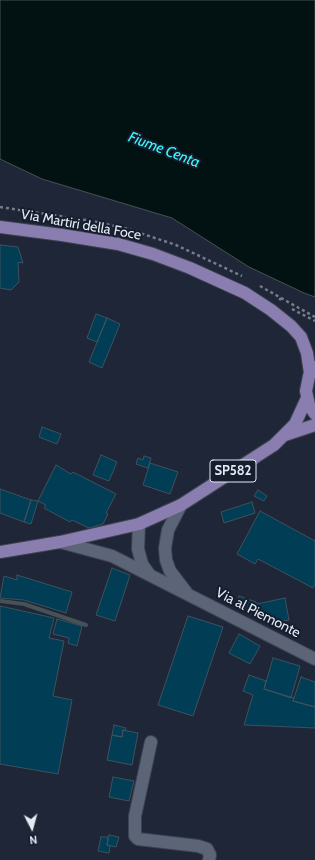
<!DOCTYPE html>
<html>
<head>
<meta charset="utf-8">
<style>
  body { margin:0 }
  #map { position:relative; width:315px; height:860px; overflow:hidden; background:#1f2637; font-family:Cabin,sans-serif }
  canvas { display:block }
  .north { position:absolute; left:12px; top:808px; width:40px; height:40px; -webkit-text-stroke:3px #161d2d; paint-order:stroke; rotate:174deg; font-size:11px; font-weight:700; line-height:16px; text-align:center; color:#e4eaf5 }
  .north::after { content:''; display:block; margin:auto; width:14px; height:18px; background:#e4eaf5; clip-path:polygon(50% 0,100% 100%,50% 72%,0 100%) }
</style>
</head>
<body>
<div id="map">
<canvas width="315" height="860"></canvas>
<div class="north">N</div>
</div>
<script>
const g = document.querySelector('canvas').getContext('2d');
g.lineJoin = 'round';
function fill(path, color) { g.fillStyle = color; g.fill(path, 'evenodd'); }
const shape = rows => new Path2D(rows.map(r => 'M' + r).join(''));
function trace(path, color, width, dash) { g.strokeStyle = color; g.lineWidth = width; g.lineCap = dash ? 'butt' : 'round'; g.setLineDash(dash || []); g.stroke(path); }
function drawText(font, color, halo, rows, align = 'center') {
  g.font = font + ' Cabin,sans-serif'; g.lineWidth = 4; g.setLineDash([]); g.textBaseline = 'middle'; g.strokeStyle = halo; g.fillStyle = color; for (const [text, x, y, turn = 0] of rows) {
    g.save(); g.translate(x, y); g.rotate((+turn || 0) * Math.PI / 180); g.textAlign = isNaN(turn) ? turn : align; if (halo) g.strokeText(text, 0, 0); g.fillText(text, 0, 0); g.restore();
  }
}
const water = shape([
  [0,0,315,0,315,297,304,293,249,267,172,218,42,179,0,159,0,0]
]);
const stream = shape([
  [0,601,24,604,86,625]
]);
const building = shape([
  [0,245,18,247,23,263,18,262,19,282,11,290,0,288,0,245],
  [96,314,107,318,97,342,87,338,96,314],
  [107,318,120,324,102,368,89,362,107,318],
  [42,427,61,434,57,444,39,437,42,427],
  [101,455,117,462,109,481,93,475,101,455],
  [144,456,151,458,148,468,136,464,138,458,143,460,144,456],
  [150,463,178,472,170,494,143,485,150,463],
  [56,465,71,474,73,472,116,494,106,513,108,514,103,524,89,528,72,520,70,522,44,508,46,505,38,501,56,465],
  [0,489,31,500,24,522,0,513,0,489],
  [258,490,267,496,264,501,254,496,258,490],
  [31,500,38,501,31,524,24,522,31,500],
  [252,502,255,513,224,523,221,512,252,502],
  [260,511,315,541,315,584,313,588,258,559,255,564,237,554,260,511],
  [112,568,130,575,115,621,96,615,112,568],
  [17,575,72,592,66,613,24,600,0,598,4,576,17,580,17,575],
  [239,596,256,602,259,614,236,606,239,596],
  [285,598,289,620,268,624,266,614,259,615,257,604,285,598],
  [0,606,54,618,49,638,64,641,53,696,72,700,58,774,0,764,0,606],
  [188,616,223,627,193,716,158,705,188,616],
  [57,619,82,626,77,646,68,643,69,638,53,634,57,619],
  [239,634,260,646,250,664,229,653,239,634],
  [273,658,300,666,291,698,264,689,273,658],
  [249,675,266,681,264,689,294,698,293,701,315,707,315,728,244,725,253,695,243,691,249,675],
  [301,677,315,682,315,707,293,701,301,677],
  [114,725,126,728,125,731,123,730,122,737,112,735,114,725],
  [123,730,138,733,132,765,107,760,112,735,122,737,123,730],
  [113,777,134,781,129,801,109,797,113,777],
  [109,835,119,837,116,847,107,845,109,835],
  [101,837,108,837,107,845,110,846,109,853,98,851,101,837]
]);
const path = shape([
  [0,207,92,221,128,229,176,245,242,276],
  [260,286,281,298,278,302],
  [281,298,315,317],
  [292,309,315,321]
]);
const minor = shape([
  [181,505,168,530,165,548,166,560,170,571,186,592],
  [139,524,138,549,142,564,149,574],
  [60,542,112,556,315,659],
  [151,742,135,816,135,836,138,839,198,846,207,849,210,855,209,860]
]);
const major = shape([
  [0,227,62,235,118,244,153,254,190,268,245,293,271,310,291,326,301,337,307,353,310,373],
  [314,367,309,376,306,391,309,405,315,414],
  [285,435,315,425],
  [0,552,60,542,139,524,181,505,274,445,295,424,307,398]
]);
const shields = [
  [233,471,46]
];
const shieldNames = [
  ["SP582",233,471]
];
const streetNames = [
  ["Via Martiri della Foce",81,225,10],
  ["Via al Piemonte",258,613,27]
];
const waterNames = [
  ["Fiume Centa",164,150,21]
];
fill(water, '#021111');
trace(water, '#465255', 1);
trace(stream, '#465255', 4);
fill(building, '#013d55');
trace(building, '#3d525e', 1);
trace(minor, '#3e4452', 14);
trace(major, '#3e4452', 14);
trace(path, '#767c8b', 2.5, [3, 3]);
trace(minor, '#5c6578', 12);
trace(major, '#8a7eb0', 12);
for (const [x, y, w] of shields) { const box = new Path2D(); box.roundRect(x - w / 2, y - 11, w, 22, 3); g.fillStyle = '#161d2d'; g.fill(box); trace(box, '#e4eaf5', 1); }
drawText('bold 13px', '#e4eaf5', null, shieldNames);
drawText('14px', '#e4eaf5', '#161d2d', streetNames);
drawText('italic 15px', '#3afafe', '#161d2d', waterNames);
</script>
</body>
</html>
